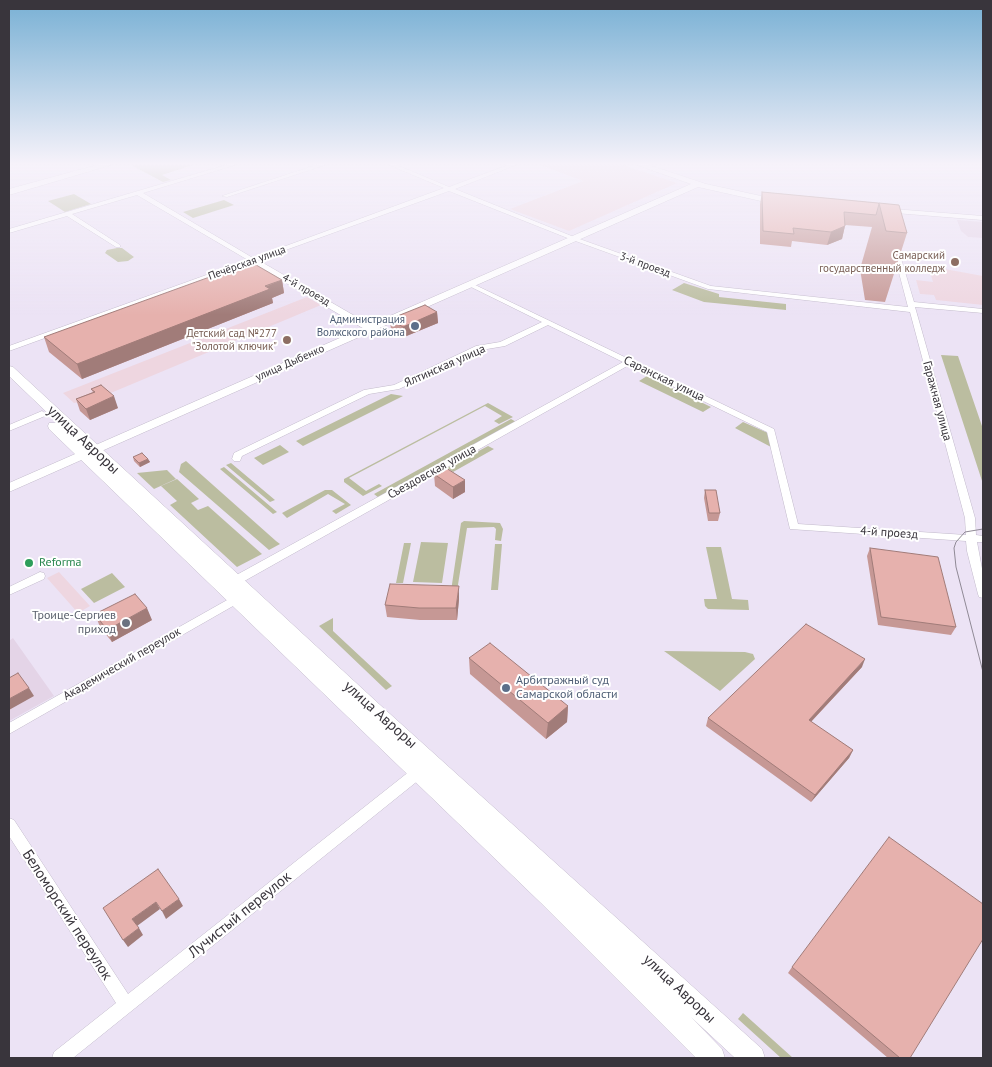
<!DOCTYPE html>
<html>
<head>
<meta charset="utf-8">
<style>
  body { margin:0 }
  #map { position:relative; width:992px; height:1067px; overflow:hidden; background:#ece3f5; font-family:"PT Sans",sans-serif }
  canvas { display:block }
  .frame { position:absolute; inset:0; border:10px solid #39353c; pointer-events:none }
</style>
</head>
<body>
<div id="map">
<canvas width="992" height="1067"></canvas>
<div class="frame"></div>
</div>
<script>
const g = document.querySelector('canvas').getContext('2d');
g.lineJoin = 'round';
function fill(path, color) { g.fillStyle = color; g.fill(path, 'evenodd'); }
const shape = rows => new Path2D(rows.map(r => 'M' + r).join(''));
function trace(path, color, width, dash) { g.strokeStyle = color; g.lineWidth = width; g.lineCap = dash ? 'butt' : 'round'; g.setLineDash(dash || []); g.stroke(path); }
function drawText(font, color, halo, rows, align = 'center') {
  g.font = font + ' "PT Sans",sans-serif'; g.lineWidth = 4; g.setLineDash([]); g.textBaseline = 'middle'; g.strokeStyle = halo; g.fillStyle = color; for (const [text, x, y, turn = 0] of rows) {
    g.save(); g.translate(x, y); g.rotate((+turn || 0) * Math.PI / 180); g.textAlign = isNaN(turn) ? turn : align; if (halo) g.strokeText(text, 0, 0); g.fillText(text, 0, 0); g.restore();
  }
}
const industrial = shape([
  [541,165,623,165,677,183,569,231,510,209,583,181],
  [928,266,983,276,983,305,936,300,934,295,920,294,916,280,933,282],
  [307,297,321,305,94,400,74,403,63,393],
  [59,572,90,606,78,613,47,578]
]);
const medical = shape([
  [957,220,983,222,983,238,968,237,961,231],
  [13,638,54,696,9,721,9,641]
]);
const green = shape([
  [131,165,193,165,162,175,171,180,163,182],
  [74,194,91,204,65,212,48,201],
  [224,200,234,205,193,218,183,212],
  [117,248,122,248,134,257,128,261,118,262,105,253,107,250],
  [684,283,719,294,719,297,786,304,786,310,704,302,672,290],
  [941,355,958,356,983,429,983,484],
  [647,376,711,407,703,412,639,381],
  [391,394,403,396,303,446,296,441],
  [488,403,513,417,499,424,494,421,502,416,485,406,349,478,366,491,379,484,382,486,363,496,344,482,344,479],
  [511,419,518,423,379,498,374,494],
  [743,422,768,433,771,447,735,428],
  [280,445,289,452,263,465,254,458],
  [488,446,494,449,453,472,447,468],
  [186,461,276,541,280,544,269,550,179,472,181,464],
  [231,463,275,500,270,502,226,465],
  [224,467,277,512,273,514,220,469],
  [167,470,176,479,154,489,137,473],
  [177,479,199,499,191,503,198,510,208,506,262,554,237,567,170,505,177,501,161,486],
  [325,490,332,490,351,505,336,514,332,511,345,504,328,494,287,518,282,513],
  [464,521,500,523,503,529,501,541,495,540,496,529,494,527,467,528,457,591,451,591,461,523],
  [421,542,448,543,442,583,413,582],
  [404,543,411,543,403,583,396,583],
  [495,544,502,544,498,590,491,590],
  [706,547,721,547,732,599,748,600,749,610,708,609,705,606,704,599,717,599],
  [112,573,125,587,94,603,81,589],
  [333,618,333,631,392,686,386,690,319,626],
  [664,651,745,652,753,654,755,659,720,691],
  [743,1013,793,1058,781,1058,738,1019]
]);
const minor = shape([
  [226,165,235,165,143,193,253,258,444,188,389,165,397,165,449,187,508,165,516,165,455,189,574,237,711,286,908,307,892,246,897,245,914,302,983,309,983,313,915,307,975,518,976,535,983,536,983,542,977,542,983,574,983,598,979,597,978,594,967,551,966,541,790,529,767,432,629,365,239,584,231,584,230,581,231,578,623,362,548,325,505,346,481,350,399,389,369,394,242,456,240,461,234,461,232,459,234,453,364,390,394,385,476,346,500,342,542,322,467,285,466,284,469,282,774,429,798,524,966,535,965,518,910,312,708,289,570,239,449,191,258,260,372,326,372,330,366,330,252,263,9,351,9,346,248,260,137,195,72,214,120,245,120,247,116,247,67,216,9,233,9,229,226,165],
  [316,165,325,165,227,197,222,196,316,165],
  [42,411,46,414,45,416,9,431,9,425,42,411],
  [40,572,44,573,45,576,44,579,9,595,9,587,40,572],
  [236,595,240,596,241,599,240,602,9,734,9,723,236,595],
  [420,765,425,767,426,771,425,775,73,1058,52,1058,54,1052,116,1003,9,836,9,818,14,820,128,994,415,767,420,765]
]);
const secondary = shape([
  [637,165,649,165,706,184,784,201,780,203,761,201,698,187,9,492,9,483,691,184,637,165],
  [880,208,983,216,983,220,883,212,880,212,880,208]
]);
const primary = shape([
  [97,165,111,165,9,195,9,189,97,165],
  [9,366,13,367,379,704,762,1049,765,1058,735,1058,691,1017,722,1049,725,1058,696,1058,541,903,49,429,48,426,49,423,58,423,9,376,9,366]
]);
const tram = shape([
  [983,529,965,532,956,542,954,548,956,567,983,672]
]);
const wall = shape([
  [762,192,878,203,907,233,885,302,865,300,860,269,872,227,845,225,842,239,827,245,792,241,791,247,760,244,760,204],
  [282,280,284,293,272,298,273,303,82,379,49,352,44,337],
  [437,312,438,323,404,337,391,330,390,319],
  [91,389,118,408,90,420,80,411,76,399,93,392],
  [133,457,148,459,150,462,140,467,134,461],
  [434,474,465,492,453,499,435,486],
  [705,490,720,513,718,521,708,521,704,498],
  [870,548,956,627,951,635,878,625,867,556],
  [459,599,457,620,420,620,387,617,385,605],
  [95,614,152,620,112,642,100,627],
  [469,658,568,706,567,722,546,739,470,674],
  [862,667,811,722,853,750,849,758,811,802,706,726,708,718],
  [792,967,910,1058,888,1058,788,973]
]);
const shadedWall = shape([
  [845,226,842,239,827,245,831,232],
  [282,280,284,293,272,298,273,303,82,379,77,364],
  [437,312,438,323,404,337,403,327],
  [114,396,118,408,90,420,86,409],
  [148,459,150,462,140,467,139,463],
  [465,480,465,492,453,499,453,487],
  [459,586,459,599,457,620,456,608],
  [147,608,152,620,112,642,107,630],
  [865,659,862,667,805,728,809,720],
  [29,688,34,696,9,710,9,699],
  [568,706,567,722,546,739,548,723],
  [853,750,849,758,811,802,815,795],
  [179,899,183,906,166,919,162,911],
  [156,902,160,909,137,926,132,919],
  [139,928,143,935,128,947,123,940]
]);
const building = shape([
  [762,192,878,203,879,204,876,215,844,212,845,226,831,232,793,228,794,234,763,231,762,192],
  [879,203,899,205,907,233,886,231,879,203],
  [251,262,282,280,265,286,270,289,77,364,44,337,251,262],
  [425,305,437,312,403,327,390,319,425,305],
  [101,385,114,396,86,409,76,399,95,392,91,389,101,385],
  [142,453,148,459,139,463,133,457,142,453],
  [446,468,465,480,453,487,434,474,446,468],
  [705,490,716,490,720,513,709,513,705,490],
  [870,548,938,557,956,627,881,617,870,548],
  [390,584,459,586,456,608,419,608,385,605,390,584],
  [135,594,147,608,107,630,95,614,135,594],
  [806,624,865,659,809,720,853,750,815,795,708,718,806,624],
  [490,643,568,706,548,723,469,658,490,643],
  [18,673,29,688,9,699,9,678,18,673],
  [889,837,983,904,983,939,910,1058,900,1058,792,967,889,837],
  [158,869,179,899,162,911,156,902,132,919,139,928,123,940,103,908,158,869]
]);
const markers = [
  [955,262,5,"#8d6e63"],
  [415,326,5,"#5c6f8a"],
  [287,340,5,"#8d6e63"],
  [29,563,5,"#2e9e5b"],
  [126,623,5,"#6b7280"],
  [506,688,5,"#5c6f8a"]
];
const farEducationnames = [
  ["Самарский",945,256],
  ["государственный колледж",945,269],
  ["Детский сад №277",277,334],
  ["\"Золотой ключик\"",277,347]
];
const farStreetnames = [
  ["Печёрская улица",247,263,-20],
  ["3-й проезд",645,265,20],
  ["4-й проезд",306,290,30],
  ["улица Дыбенко",290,363,-24]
];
const farServicenames = [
  ["Администрация",405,320],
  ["Волжского района",405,333]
];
const streetNames = [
  ["Ялтинская улица",445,366,-24],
  ["Саранская улица",664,379,26],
  ["Гаражная улица",937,401,75],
  ["Съездовская улица",432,472,-29],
  ["4-й проезд",889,533,4],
  ["Академический переулок",122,664,-30]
];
const leisureNames = [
  ["Reforma",39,563]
];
const worshipNames = [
  ["Троице-Сергиев",116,616],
  ["приход",116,630]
];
const serviceNames = [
  ["Арбитражный суд",516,681],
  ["Самарской области",516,695]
];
const nearStreetnames = [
  ["улица Авроры",83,440,43],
  ["улица Авроры",380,715,42],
  ["Беломорский переулок",67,915,57],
  ["Лучистый переулок",240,915,-39],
  ["улица Авроры",679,989,43]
];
fill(industrial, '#eed6e0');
fill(medical, '#e4d4e7');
fill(green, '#bbbda0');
trace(minor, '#c2bacb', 1);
trace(secondary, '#c2bacb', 1);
trace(primary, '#c2bacb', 1);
fill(minor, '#fff');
fill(secondary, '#fff');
fill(primary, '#fff');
trace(tram, '#8f8995', 1);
fill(wall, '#c69895');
fill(shadedWall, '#a17c79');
fill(building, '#e6b1ad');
trace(building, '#a17c79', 1);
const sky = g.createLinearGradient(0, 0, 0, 315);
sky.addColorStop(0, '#78b0d4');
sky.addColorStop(0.52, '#f6f2fa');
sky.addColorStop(1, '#f6f2fa00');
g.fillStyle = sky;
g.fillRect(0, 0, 992, 315);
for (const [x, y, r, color] of markers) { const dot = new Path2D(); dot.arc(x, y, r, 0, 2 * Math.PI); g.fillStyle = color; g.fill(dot); trace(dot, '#fff', 2); }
drawText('11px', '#785e54', '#fff', farEducationnames, 'right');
drawText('11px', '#39353c', '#fff', farStreetnames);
drawText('11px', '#4e5e75', '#fff', farServicenames, 'right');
drawText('12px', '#39353c', '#fff', streetNames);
drawText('12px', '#27864d', '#fff', leisureNames, 'left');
drawText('12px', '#5b616d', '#fff', worshipNames, 'right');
drawText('12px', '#4e5e75', '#fff', serviceNames, 'left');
drawText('15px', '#39353c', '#fff', nearStreetnames);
</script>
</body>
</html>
